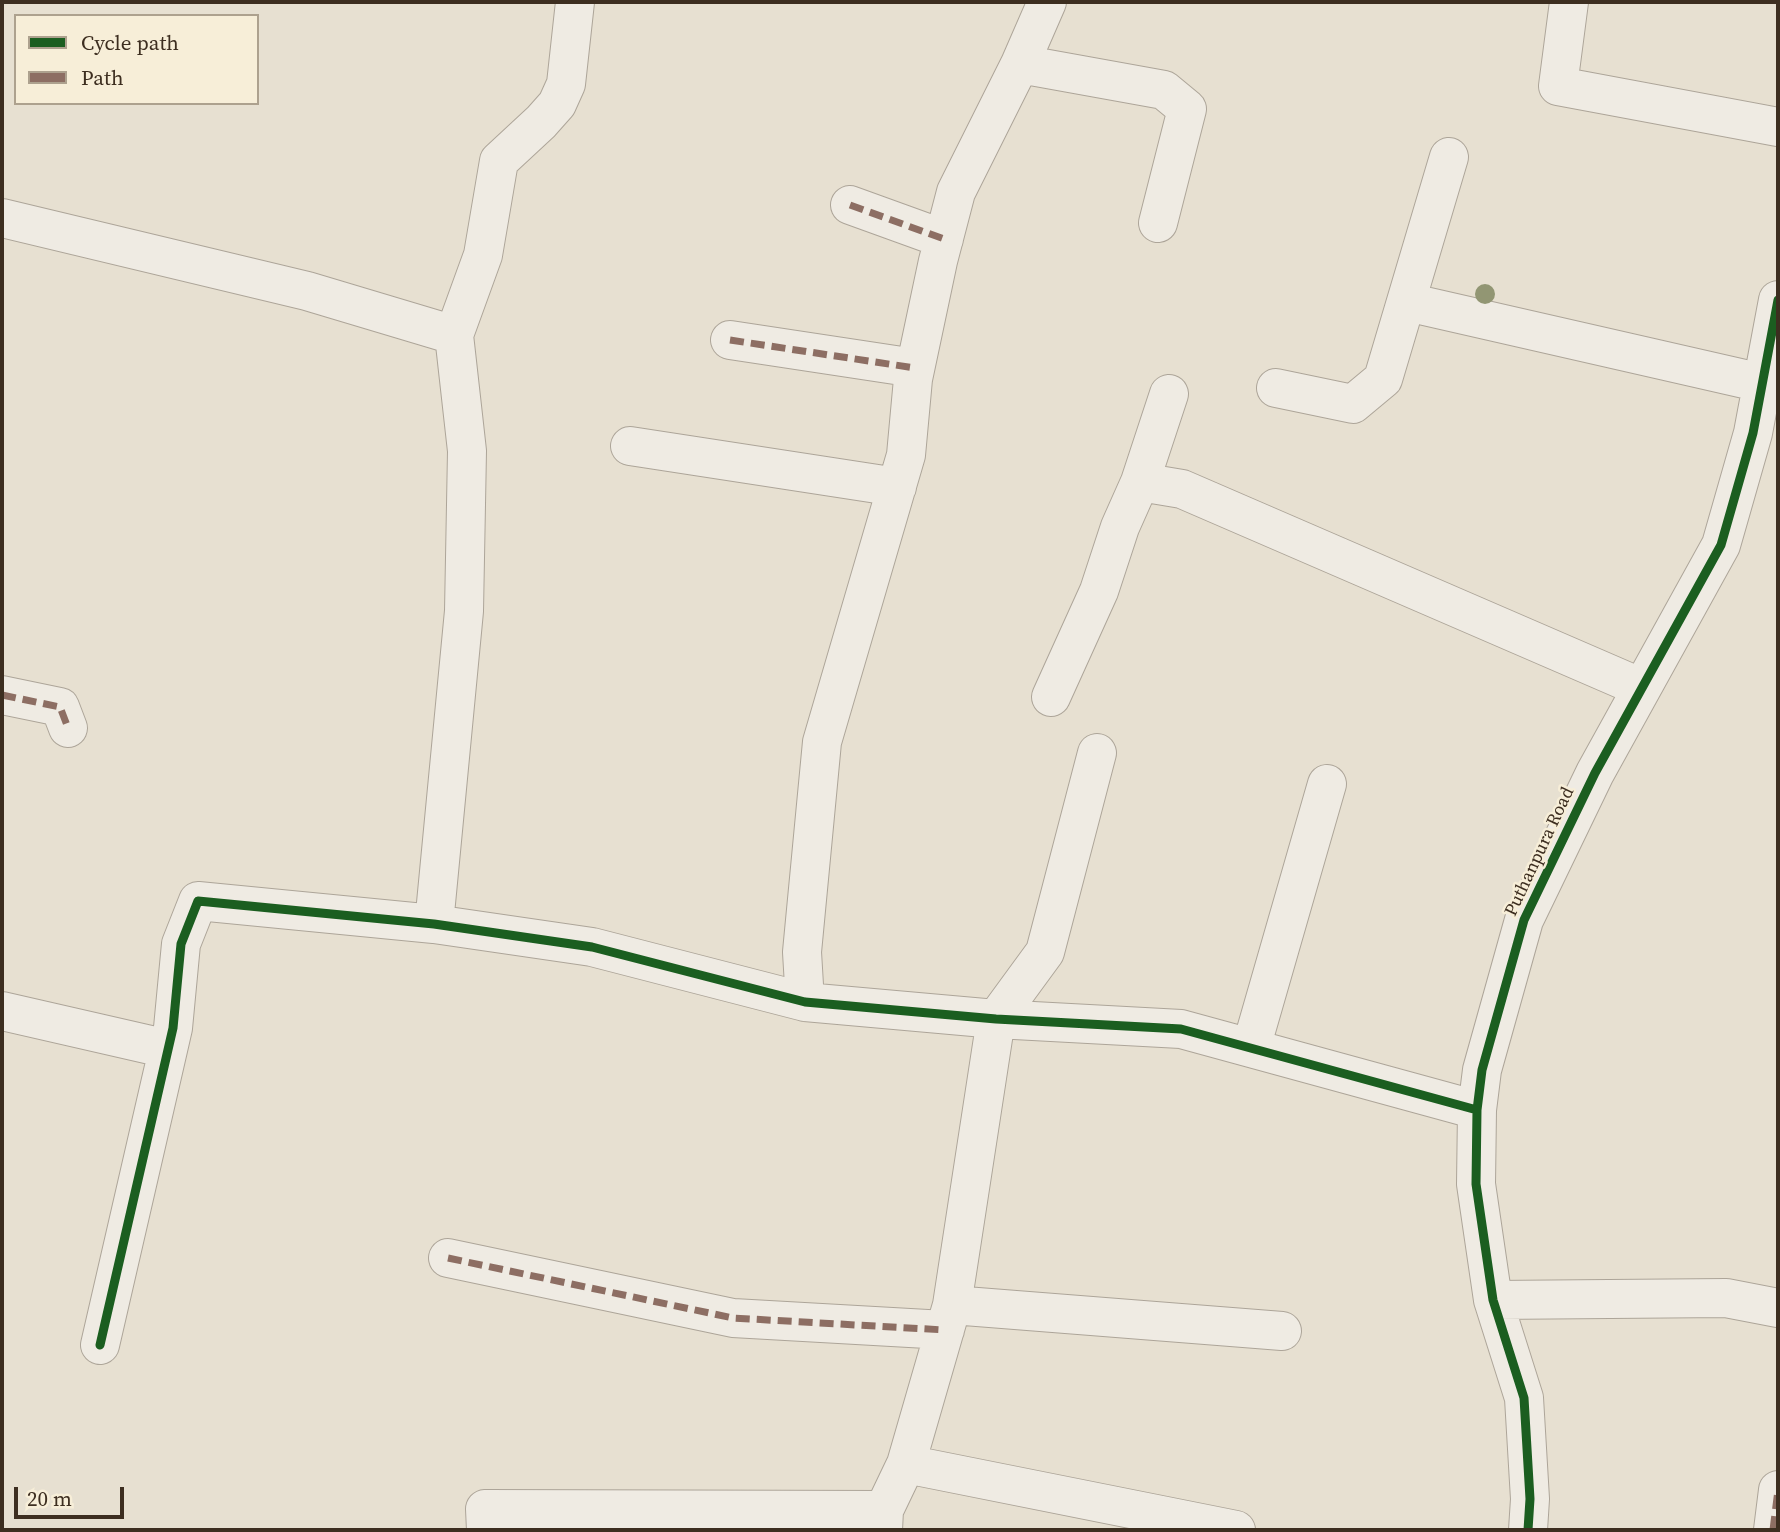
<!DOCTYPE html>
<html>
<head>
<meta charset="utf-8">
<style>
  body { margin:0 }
  #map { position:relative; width:1780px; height:1532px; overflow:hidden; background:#e7e0d1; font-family:"Source Serif 4",serif }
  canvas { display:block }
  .frame { position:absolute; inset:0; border:4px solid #3d2e20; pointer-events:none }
  .legend { position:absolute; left:14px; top:14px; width:245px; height:91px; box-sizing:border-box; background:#f7eed8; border:2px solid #ada18e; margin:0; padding:9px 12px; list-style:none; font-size:21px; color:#3d2e20 }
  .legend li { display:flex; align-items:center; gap:14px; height:35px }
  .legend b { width:35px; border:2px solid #ada18e }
  .scale { position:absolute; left:14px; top:1487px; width:110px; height:32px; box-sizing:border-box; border:4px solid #3d2e20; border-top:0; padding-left:9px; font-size:21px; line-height:24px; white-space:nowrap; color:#3d2e20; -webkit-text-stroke:5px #f7eed8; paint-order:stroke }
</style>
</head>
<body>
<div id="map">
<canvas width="1780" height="1532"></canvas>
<div class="frame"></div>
<ul class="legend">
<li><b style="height:9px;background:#1b5e20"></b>Cycle path</li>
<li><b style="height:9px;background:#8d6e63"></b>Path</li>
</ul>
<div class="scale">20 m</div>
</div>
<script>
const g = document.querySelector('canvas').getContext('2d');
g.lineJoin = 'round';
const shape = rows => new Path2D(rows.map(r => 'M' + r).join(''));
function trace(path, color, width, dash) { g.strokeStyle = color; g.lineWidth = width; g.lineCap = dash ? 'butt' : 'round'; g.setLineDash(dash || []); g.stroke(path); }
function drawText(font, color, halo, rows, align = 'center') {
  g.font = font + ' "Source Serif 4",serif'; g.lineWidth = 5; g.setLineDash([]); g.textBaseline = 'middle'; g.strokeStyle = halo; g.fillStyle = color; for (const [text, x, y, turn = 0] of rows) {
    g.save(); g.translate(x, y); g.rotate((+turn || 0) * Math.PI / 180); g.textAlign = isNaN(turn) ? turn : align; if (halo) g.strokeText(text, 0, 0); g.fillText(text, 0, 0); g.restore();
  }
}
const street = shape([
  [1569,2,1558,86,1778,127],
  [1020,64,1164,90,1187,109,1158,223],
  [850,205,944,239],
  [2,218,307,291,454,335],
  [1407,302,1762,383],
  [730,340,915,368],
  [1276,388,1353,404,1383,379,1449,157],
  [630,446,897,487],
  [1140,482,1169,394],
  [2,695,60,707,68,728],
  [1051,697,1099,591,1120,527,1140,482,1182,489,1642,688],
  [434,924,464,611,467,451,454,335,483,255,499,161,541,122,557,104,566,84,575,2],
  [805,1002,802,952,822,742,906,455,913,379,938,261,956,192,1020,64,1047,2],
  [2,1011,168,1049],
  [1251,1048,1327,784],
  [448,1258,733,1318,945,1330],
  [1493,1300,1726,1298,1778,1308],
  [952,1305,1282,1331],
  [100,1345,173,1028,181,944,198,901,434,924,592,947,805,1002,996,1019,1181,1029,1477,1110],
  [906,1464,1236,1530],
  [486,1530,485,1509,884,1510],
  [883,1530,884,1510,906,1464,952,1305,996,1019,1045,952,1097,753],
  [1528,1530,1530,1499,1524,1398,1493,1300,1476,1184,1477,1110,1482,1070,1524,920,1595,773,1721,545,1753,433,1778,300],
  [1773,1530,1778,1490]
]);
const quiet = shape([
  [850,205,944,239],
  [730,340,915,368],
  [2,695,60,707,68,728],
  [448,1258,733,1318,945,1330],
  [1773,1530,1778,1490]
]);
const cycleway = shape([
  [100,1345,173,1028,181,944,198,901,434,924,592,947,805,1002,996,1019,1181,1029,1477,1110],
  [1528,1530,1530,1499,1524,1398,1493,1300,1476,1184,1477,1110,1482,1070,1524,920,1595,773,1721,545,1753,433,1778,300]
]);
const trees = [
  [1485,294]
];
const streetNames = [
  ["Puthanpura Road",1540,852,-65]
];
trace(street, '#ada599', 40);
trace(street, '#efebe3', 38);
trace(quiet, '#8d6e63', 7, [14, 7]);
trace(cycleway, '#1b5e20', 9);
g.fillStyle = '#929673';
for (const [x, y] of trees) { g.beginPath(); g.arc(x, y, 10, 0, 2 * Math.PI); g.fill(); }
drawText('18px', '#3d2e20', '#f7eed8', streetNames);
</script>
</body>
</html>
